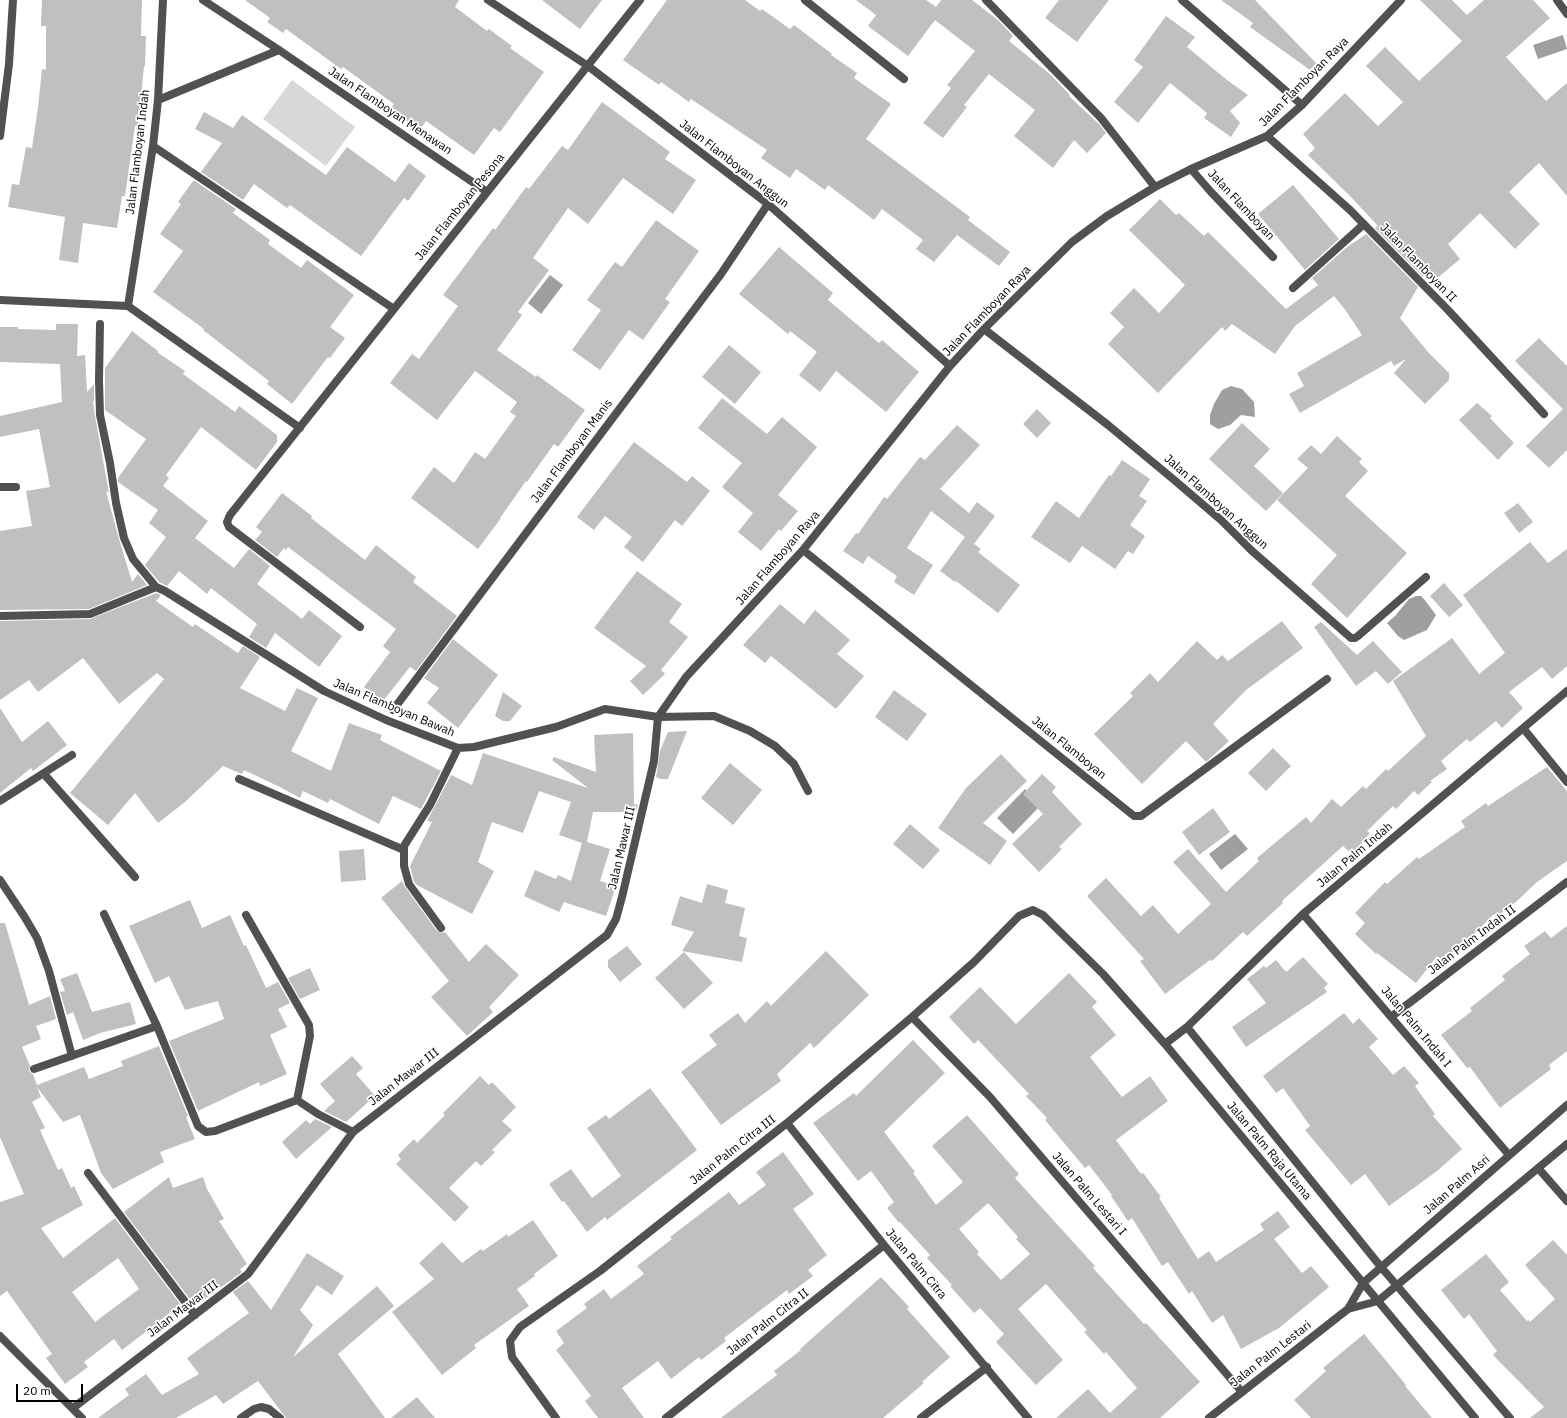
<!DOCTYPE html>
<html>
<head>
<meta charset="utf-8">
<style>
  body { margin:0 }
  #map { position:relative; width:1567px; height:1418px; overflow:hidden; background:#fff; font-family:"IBM Plex Sans",sans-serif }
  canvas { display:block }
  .scale { position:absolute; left:16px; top:1384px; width:67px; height:18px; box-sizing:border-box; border:2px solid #000; border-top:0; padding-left:5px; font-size:12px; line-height:14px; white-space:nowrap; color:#000; -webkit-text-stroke:3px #fff; paint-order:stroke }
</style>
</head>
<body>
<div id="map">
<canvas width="1567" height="1418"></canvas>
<div class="scale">20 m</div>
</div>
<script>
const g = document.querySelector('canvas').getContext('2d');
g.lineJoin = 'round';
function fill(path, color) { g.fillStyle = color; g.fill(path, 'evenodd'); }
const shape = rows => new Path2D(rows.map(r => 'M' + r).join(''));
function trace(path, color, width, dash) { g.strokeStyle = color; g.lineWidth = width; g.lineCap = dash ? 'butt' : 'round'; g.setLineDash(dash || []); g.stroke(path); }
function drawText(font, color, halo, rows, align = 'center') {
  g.font = font + ' "IBM Plex Sans",sans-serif'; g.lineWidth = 3.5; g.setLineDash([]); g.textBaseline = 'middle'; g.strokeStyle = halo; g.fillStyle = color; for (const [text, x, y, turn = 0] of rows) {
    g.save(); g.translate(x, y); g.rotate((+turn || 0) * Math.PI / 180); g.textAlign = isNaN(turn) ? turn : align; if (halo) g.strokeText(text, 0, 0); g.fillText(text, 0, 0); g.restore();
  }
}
const green = shape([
  [292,80,355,127,326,166,263,119]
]);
const water = shape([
  [1563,35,1567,49,1538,59,1533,45],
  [550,275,563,285,541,314,528,303],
  [1231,386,1242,389,1254,402,1255,417,1241,415,1230,425,1218,429,1210,424,1210,415,1214,404,1222,390],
  [1416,596,1421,596,1424,599,1436,615,1427,630,1404,640,1398,636,1387,623,1395,616,1409,599],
  [1025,789,1041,805,1013,834,997,818],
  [1235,834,1248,849,1221,870,1209,854]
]);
const building = shape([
  [42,0,142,0,141,36,146,36,145,66,144,66,138,126,135,126,125,196,122,196,117,228,83,223,78,263,59,260,65,217,8,207,12,184,19,185,26,147,32,148,38,107,42,69,46,70,46,26,41,26],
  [245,0,459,0,455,7,487,31,489,29,512,46,510,48,544,72,500,132,494,128,474,155,426,121,419,130,390,109,394,104,343,67,341,69,286,29,283,33,267,22,270,18],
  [542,0,602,0,580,29],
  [667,0,745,0,760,11,762,9,790,29,794,25,832,54,831,55,857,73,854,78,891,104,866,139,970,217,968,220,1010,252,999,266,957,235,934,262,916,249,923,240,882,209,874,220,828,185,825,190,796,169,790,178,761,158,767,150,691,99,689,102,661,82,659,85,623,60],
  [856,0,926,0,936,7,941,0,972,0,999,21,1013,36,1009,41,1051,75,1070,95,1069,96,1100,125,1106,133,1087,153,1074,140,1053,168,1014,136,1035,110,989,74,964,105,967,107,943,138,923,123,951,88,947,85,975,51,935,20,908,56,868,26,876,15],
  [1059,0,1109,0,1077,42,1045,18],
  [1221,0,1255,0,1316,63,1310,70,1250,27,1253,23],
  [1420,0,1452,0,1467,15,1484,0,1533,0,1550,18,1506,57,1546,101,1567,83,1567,196,1539,163,1509,192,1540,224,1515,249,1480,213,1448,244,1460,259,1434,281,1426,271,1423,277,1375,228,1378,226,1352,198,1308,155,1315,148,1303,134,1345,93,1378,126,1403,102,1366,66,1385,47,1419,81,1462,41],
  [1166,16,1195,37,1187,47,1227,80,1248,95,1230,111,1240,123,1231,137,1204,118,1207,113,1170,83,1138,123,1114,102,1143,67,1134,60],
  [602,102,670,152,665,159,696,180,673,214,623,178,588,224,568,208,533,258,549,270,518,312,522,315,497,350,536,377,537,375,585,410,558,447,554,444,527,482,526,481,500,518,501,518,478,549,411,498,434,467,454,483,475,452,485,459,516,416,510,412,517,402,475,371,437,420,390,383,412,354,419,359,458,306,443,295,493,228,495,230,526,187,529,189,562,146,568,150],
  [204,112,233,128,242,115,326,175,347,147,395,182,409,163,426,176,408,201,404,198,361,256,290,205,287,208,254,184,243,200,201,172,222,143,195,129],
  [193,181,195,181,236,209,233,213,270,240,268,244,301,268,307,260,354,295,330,327,345,338,330,358,328,357,292,404,267,384,269,381,203,330,204,329,153,292,183,251,160,234,181,204,178,202],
  [1293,185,1339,239,1305,270,1258,214],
  [1160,199,1176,215,1179,213,1204,236,1208,232,1286,309,1318,285,1312,278,1346,248,1366,234,1418,287,1400,318,1428,352,1449,373,1449,380,1425,404,1394,373,1406,359,1394,366,1391,361,1300,413,1289,394,1304,386,1297,373,1362,335,1346,311,1334,296,1295,326,1275,354,1232,324,1225,331,1222,327,1158,393,1108,344,1124,327,1110,313,1134,288,1159,313,1185,285,1129,230],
  [656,220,699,251,665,299,670,302,643,340,629,330,600,370,572,350,601,310,587,300,615,262,622,267],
  [779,247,833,293,828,300,879,343,882,340,919,372,886,412,836,371,820,392,799,375,817,352,790,331,788,334,739,294],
  [56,324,78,324,77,356,85,355,87,392,94,384,94,401,93,401,95,416,109,493,106,491,119,539,132,582,138,574,147,585,89,609,0,610,0,531,32,526,26,491,50,487,39,429,0,437,0,416,62,402,60,364,0,362,0,327,18,327,18,329,56,330],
  [132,331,158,351,157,352,185,371,183,374,235,412,239,406,277,435,277,442,256,470,201,427,166,475,169,478,163,486,208,521,195,538,234,568,249,549,270,566,257,584,302,619,309,610,342,636,319,667,275,633,266,648,249,637,257,624,211,588,207,594,179,571,167,586,159,582,145,565,166,537,149,523,158,510,118,482,118,478,146,439,105,410,105,368],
  [1539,338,1567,366,1567,450,1549,468,1526,446,1563,409,1515,361],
  [729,345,761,372,735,404,702,377],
  [722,398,767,434,782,417,817,447,778,495,798,511,781,531,779,529,761,551,738,532,753,513,722,487,742,463,698,428],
  [1477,403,1492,416,1490,418,1514,443,1498,460,1459,420],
  [1037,409,1051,423,1037,438,1023,424],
  [1242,423,1270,449,1254,466,1283,493,1266,511,1209,459],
  [957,425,980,445,940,489,969,513,977,502,995,516,974,544,931,511,907,548,933,565,914,595,894,582,897,576,868,556,863,564,843,551,856,533,858,534,884,497,887,499,920,457,925,460],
  [1337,436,1362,459,1359,462,1368,471,1345,496,1407,553,1347,618,1311,584,1337,555,1277,500,1308,468,1297,459,1311,445,1321,454],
  [634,442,687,482,692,476,710,491,682,526,675,520,643,562,624,547,632,537,605,516,594,530,577,517],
  [1122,460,1150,479,1139,496,1147,501,1130,525,1145,536,1133,554,1128,551,1115,569,1082,546,1070,563,1031,537,1056,501,1079,518,1109,475,1111,476],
  [282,493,312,516,311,518,365,560,376,545,416,577,413,582,457,616,416,671,410,667,383,701,364,687,390,652,383,646,396,629,288,547,286,550,284,548,277,557,255,540,262,532,256,527],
  [1518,503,1533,522,1519,533,1504,513],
  [965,537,981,549,978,552,1020,585,998,613,956,581,955,582,940,571],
  [1530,542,1548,563,1567,549,1567,666,1552,679,1542,667,1509,692,1523,708,1502,728,1496,721,1470,742,1467,739,1441,761,1447,769,1430,781,1432,782,1418,795,1414,791,1396,809,1393,806,1367,831,1370,833,1352,854,1343,846,1282,901,1283,903,1247,936,1243,932,1212,961,1210,960,1165,994,1140,961,1144,959,1087,896,1106,878,1141,916,1153,905,1178,934,1211,904,1173,862,1188,849,1226,892,1259,861,1257,858,1306,817,1311,823,1332,799,1341,807,1363,786,1366,789,1386,769,1388,771,1426,736,1393,681,1452,638,1479,674,1505,653,1463,595],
  [637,571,682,604,669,622,688,637,661,670,665,674,643,695,630,681,646,666,594,628],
  [1444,583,1463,605,1449,617,1430,596],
  [156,593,161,595,156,601,193,627,195,624,238,653,243,646,260,657,240,688,285,711,297,688,318,698,291,751,331,771,349,723,382,735,380,740,441,771,421,809,393,796,379,824,330,799,328,803,303,791,300,798,280,787,244,770,242,774,223,766,185,802,158,823,135,793,108,825,70,793,164,679,157,673,119,704,83,658,38,692,29,680,0,700,0,621,90,619],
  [780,604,804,624,815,610,850,640,837,654,864,676,836,709,771,656,765,663,743,645],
  [1282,621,1303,648,1246,690,1213,724,1229,741,1206,762,1186,741,1142,784,1094,734,1133,696,1130,693,1150,673,1158,682,1197,641,1217,660,1222,655,1228,661],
  [1321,622,1357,655,1373,641,1402,672,1388,684,1376,671,1356,686,1314,627],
  [453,639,498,675,458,728,427,703,439,688,424,678],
  [894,690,927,714,907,741,875,717],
  [503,692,522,706,510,721,503,721,495,716],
  [0,708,22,742,48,721,67,745,33,771,31,768,0,793],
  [687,731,668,779,660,779,656,777,660,751,668,732],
  [633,733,634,804,638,805,636,812,593,812,587,842,610,849,600,881,616,886,606,916,564,902,559,912,524,896,535,870,556,879,558,875,571,881,582,843,559,835,571,802,539,791,523,833,492,822,478,862,494,871,472,914,417,885,414,882,410,866,432,822,427,821,428,819,451,775,472,785,483,753,588,788,552,760,554,757,596,772,594,735],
  [1273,748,1291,766,1266,791,1248,773],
  [1001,754,1027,781,983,823,1007,841,990,865,938,828,966,788],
  [730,763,762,790,733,825,701,798],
  [1547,767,1567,791,1567,861,1537,882,1517,901,1496,917,1494,914,1466,942,1464,941,1443,962,1437,956,1416,983,1377,953,1376,954,1355,934,1365,923,1355,913,1385,882,1387,884,1417,857,1419,859,1465,827,1461,821,1486,803,1488,806],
  [1042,774,1056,787,1052,792,1082,824,1059,847,1062,849,1039,872,1012,844,1043,814,1023,794],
  [1213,808,1230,832,1199,855,1182,832],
  [910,824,940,850,923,869,893,844],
  [364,849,366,880,341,882,339,851],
  [402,881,405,887,437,931,441,933,445,932,469,962,486,944,519,975,489,1007,493,1012,467,1036,431,997,449,981,381,898],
  [707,884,728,890,725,903,745,908,739,936,747,938,742,962,682,951,694,932,671,925,680,896,702,903],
  [190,900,202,928,230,915,244,946,246,945,266,988,278,982,290,1003,278,1009,287,1027,270,1035,287,1074,260,1086,259,1082,198,1111,169,1041,224,1019,218,1001,185,1010,169,976,155,983,129,926],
  [0,923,5,923,29,1005,50,996,56,1019,36,1026,41,1039,22,1047,30,1066,29,1071,33,1074,37,1085,84,1067,89,1079,123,1066,121,1061,159,1046,188,1116,186,1117,195,1139,160,1152,164,1162,113,1189,101,1173,80,1115,63,1122,37,1087,41,1097,32,1102,45,1128,40,1130,58,1170,62,1168,71,1188,74,1186,83,1205,41,1228,63,1258,115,1218,180,1304,156,1324,122,1350,114,1339,84,1362,88,1367,65,1384,46,1358,52,1354,7,1291,0,1296,0,1202,24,1194,0,1137],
  [118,1258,139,1289,95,1322,72,1292],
  [1567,926,1567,1051,1549,1065,1551,1069,1500,1108,1470,1067,1467,1068,1441,1035,1472,1011,1470,1008,1505,980,1502,976,1530,954,1524,946,1545,931,1551,938],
  [627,946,642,964,620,982,608,967,608,960],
  [826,951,869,995,814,1048,810,1043,777,1074,781,1081,721,1125,681,1072,717,1045,709,1035,738,1013,745,1023,767,1001,771,1006],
  [684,952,713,983,684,1009,655,978],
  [1303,957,1328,984,1324,988,1327,992,1246,1047,1232,1027,1266,1003,1247,979,1264,966,1266,968,1276,960,1286,972],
  [310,968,320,990,300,999,288,978],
  [77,973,92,1012,130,1002,136,1024,100,1033,83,1040,73,1012,67,1015,60,992,65,991,60,979],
  [1069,973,1097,1002,1092,1007,1116,1035,1090,1057,1122,1097,1150,1076,1168,1101,1116,1140,1141,1174,1143,1173,1161,1197,1159,1198,1198,1259,1209,1251,1216,1262,1264,1230,1260,1224,1278,1211,1290,1227,1274,1239,1302,1273,1311,1266,1329,1287,1279,1328,1241,1349,1223,1315,1212,1323,1192,1291,1189,1294,1168,1262,1162,1266,1132,1218,1128,1221,1111,1196,1112,1195,1089,1165,1085,1168,1045,1120,1047,1118,1026,1096,1029,1094,978,1040,974,1044,949,1017,980,987,1016,1024],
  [1344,1013,1353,1024,1359,1018,1378,1039,1369,1047,1393,1075,1404,1066,1419,1083,1415,1086,1435,1114,1433,1116,1462,1149,1437,1171,1389,1206,1365,1174,1351,1185,1305,1130,1310,1126,1283,1088,1276,1093,1263,1076],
  [913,1040,945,1073,884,1132,915,1172,913,1173,936,1205,963,1182,932,1146,967,1115,1019,1174,1015,1178,1095,1266,1093,1268,1144,1324,1146,1323,1200,1382,1160,1418,1056,1418,1088,1389,1110,1413,1137,1388,1106,1352,1104,1354,1084,1332,1087,1330,1046,1284,1018,1309,1063,1360,1036,1385,996,1342,1004,1334,980,1308,974,1313,950,1286,952,1285,927,1258,930,1255,900,1222,899,1223,887,1208,894,1202,871,1171,858,1181,813,1123,854,1093,856,1096],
  [988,1203,1018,1237,1016,1239,1030,1254,1001,1280,977,1254,979,1252,959,1229],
  [352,1056,363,1068,356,1074,375,1096,346,1122,324,1111,335,1101,320,1084],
  [480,1076,489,1085,492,1082,516,1107,502,1121,512,1130,492,1150,495,1152,481,1166,476,1161,449,1188,469,1207,455,1222,396,1164,401,1159,398,1155,414,1139,417,1143,445,1115,443,1113],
  [650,1088,697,1150,607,1220,605,1217,587,1232,564,1201,562,1202,549,1184,571,1169,592,1198,621,1176,587,1128,606,1115,609,1119],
  [315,1119,332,1127,296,1159,282,1142,306,1120,310,1124],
  [783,1152,814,1194,793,1209,827,1255,808,1270,813,1276,789,1294,787,1290,724,1338,726,1341,701,1360,699,1357,671,1379,658,1361,622,1388,644,1418,598,1418,585,1401,591,1396,556,1350,564,1343,556,1331,587,1308,584,1304,604,1289,611,1299,644,1274,637,1266,672,1239,670,1237,729,1192,739,1205,766,1185,756,1172],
  [169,1177,173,1188,203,1177,207,1189,224,1219,219,1221,247,1264,240,1269,242,1272,195,1306,124,1212],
  [533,1220,558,1256,534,1274,535,1276,517,1289,529,1306,474,1345,476,1348,442,1375,392,1312,434,1279,419,1263,442,1242,462,1263,481,1249,483,1251,507,1234,508,1237],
  [1553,1240,1567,1255,1567,1418,1530,1418,1544,1407,1493,1355,1497,1351,1469,1314,1464,1319,1441,1290,1486,1254,1509,1282,1500,1290,1527,1321,1529,1320,1530,1322,1555,1299,1525,1265],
  [307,1253,344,1276,332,1295,317,1285,300,1310,313,1325,293,1357,377,1286,394,1306,338,1354,385,1418,286,1418,258,1381,223,1404,216,1395,176,1418,98,1418,129,1395,125,1389,146,1374,162,1395,199,1374,187,1358,249,1313,233,1292,248,1281,271,1310],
  [881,1277,909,1307,907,1309,950,1357,922,1382,924,1383,883,1418,721,1418,777,1375,774,1371,801,1350,800,1349],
  [1364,1334,1406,1385,1405,1386,1432,1418,1311,1418,1294,1400,1326,1371,1323,1368],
  [417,1397,435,1418,391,1418]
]);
const street = shape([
  [203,0,279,50,487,192],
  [488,0,588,66,768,204,950,366],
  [805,0,904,79],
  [986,0,1101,118,1155,187],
  [1182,0,1302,105],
  [1557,0,1567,14],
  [158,100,279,50],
  [0,136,9,64,13,0],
  [1267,136,1350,210,1448,310,1544,414],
  [153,146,394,309],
  [1191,169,1211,192,1273,257],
  [1293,288,1364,224],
  [0,300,128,306],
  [128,306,153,146,158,100,163,0],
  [128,306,300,428],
  [100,324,99,380,100,415,110,463,116,503,124,538,133,559,156,587],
  [984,329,1108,425,1173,479,1221,520,1251,550,1351,638,1355,638,1358,636,1426,577],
  [0,487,16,487],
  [803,550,1134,816,1141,816,1327,679],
  [0,616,90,614,156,587,165,591,324,691,386,720,458,748,474,747,556,727,605,709,658,717,714,716,750,731,775,746,794,764,808,791],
  [360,627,229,527,227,522,230,515,640,0],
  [393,710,721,274,768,204],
  [1523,728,1567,782],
  [44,774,135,877],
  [239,779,404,850],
  [0,801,72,755],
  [0,880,24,916,37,938,49,971,72,1056],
  [104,914,157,1026,198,1126,206,1132,215,1131,297,1100,318,1114,353,1132],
  [1303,914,1509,1155],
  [246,915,309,1025,310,1036,297,1100],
  [441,928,409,884,404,866,404,846,430,805,458,748],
  [912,1017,990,1097,1242,1392],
  [1391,1017,1567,882],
  [1187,1027,1381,1267,1510,1418],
  [1165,1044,1187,1027,1303,914,1567,691],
  [34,1069,157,1026],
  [787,1123,884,1245,1028,1418],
  [1538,1168,1567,1201],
  [88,1173,195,1315],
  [1348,1309,1363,1283,1567,1105],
  [0,1336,82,1418],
  [73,1408,248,1274,353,1132,607,935,616,919,622,897,654,761,658,717,686,677,803,550,950,366,984,329,1072,242,1107,216,1155,187,1191,169,1267,136,1302,105,1401,0],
  [241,1418,254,1409,261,1407,269,1409,280,1418],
  [556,1418,512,1357,510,1341,520,1327,600,1271,787,1123,912,1017,974,962,1019,916,1033,910,1043,915,1103,974,1165,1044,1475,1418],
  [666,1418,884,1245],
  [921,1418,987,1367],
  [1209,1418,1348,1309,1378,1301,1567,1144]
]);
const streetNames = [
  ["Jalan Flamboyan Raya",1304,82,-45],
  ["Jalan Flamboyan Menawan",390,111,34],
  ["Jalan Flamboyan Indah",138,152,-83],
  ["Jalan Flamboyan Anggun",734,164,38],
  ["Jalan Flamboyan",1241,205,47],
  ["Jalan Flamboyan Pesona",460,207,-51],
  ["Jalan Flamboyan II",1418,263,46],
  ["Jalan Flamboyan Raya",987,311,-46],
  ["Jalan Flamboyan Manis",572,451,-53],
  ["Jalan Flamboyan Anggun",1216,502,42],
  ["Jalan Flamboyan Raya",778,558,-49],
  ["Jalan Flamboyan Bawah",394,708,23],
  ["Jalan Flamboyan",1069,748,39],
  ["Jalan Mawar III",622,848,-77],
  ["Jalan Palm Indah",1355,855,-40],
  ["Jalan Palm Indah II",1472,940,-37],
  ["Jalan Palm Indah I",1416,1027,50],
  ["Jalan Mawar III",404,1077,-38],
  ["Jalan Palm Citra III",733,1150,-38],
  ["Jalan Palm Raja Utama",1269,1151,50],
  ["Jalan Palm Asri",1457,1185,-41],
  ["Jalan Palm Lestari I",1089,1194,49],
  ["Jalan Palm Citra",916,1264,50],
  ["Jalan Mawar III",183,1309,-37],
  ["Jalan Palm Citra II",768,1322,-38],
  ["Jalan Palm Lestari",1271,1354,-38]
];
fill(green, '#d8d8d8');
fill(water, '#9f9f9f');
fill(building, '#c0c0c0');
trace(street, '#515151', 8);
drawText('12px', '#000', '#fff', streetNames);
</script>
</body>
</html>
